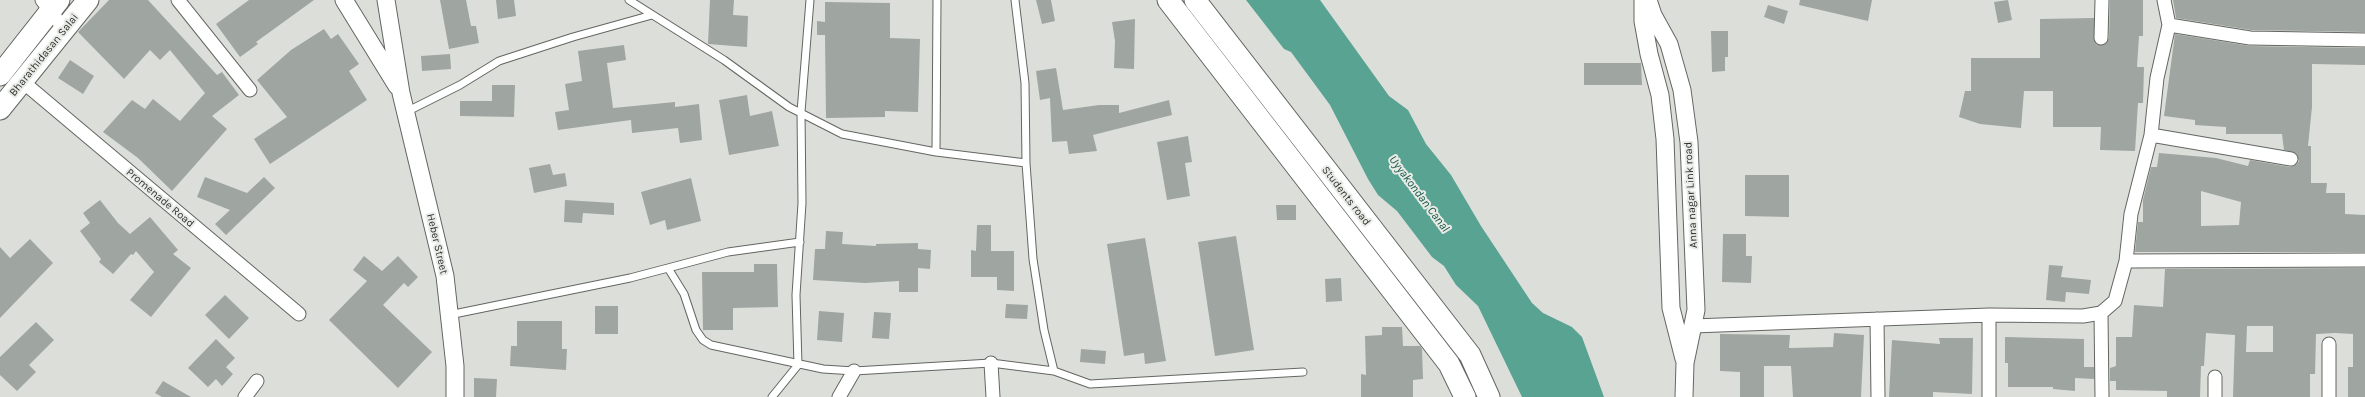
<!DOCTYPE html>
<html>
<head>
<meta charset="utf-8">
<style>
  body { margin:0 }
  canvas { display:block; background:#dcdfd9 }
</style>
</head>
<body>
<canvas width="2365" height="397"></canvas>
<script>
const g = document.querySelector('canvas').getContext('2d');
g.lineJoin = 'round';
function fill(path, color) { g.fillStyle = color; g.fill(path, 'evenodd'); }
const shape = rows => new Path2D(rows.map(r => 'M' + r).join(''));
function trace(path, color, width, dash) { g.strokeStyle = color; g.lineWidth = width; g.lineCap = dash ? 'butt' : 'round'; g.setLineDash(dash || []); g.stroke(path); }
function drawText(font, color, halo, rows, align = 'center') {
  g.font = font + ' Karla,sans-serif'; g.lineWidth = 4; g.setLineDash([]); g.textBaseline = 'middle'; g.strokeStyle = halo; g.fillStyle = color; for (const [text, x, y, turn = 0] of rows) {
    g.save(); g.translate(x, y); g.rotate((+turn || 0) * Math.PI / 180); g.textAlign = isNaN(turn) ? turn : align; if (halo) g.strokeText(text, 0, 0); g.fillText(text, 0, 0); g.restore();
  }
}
const water = shape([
  [1246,0,1320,0,1389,96,1408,110,1426,144,1451,175,1481,226,1532,303,1543,313,1572,327,1582,337,1604,397,1522,397,1478,306,1456,285,1444,266,1432,257,1397,211,1378,195,1368,179,1330,105,1291,52,1284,49]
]);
const building = shape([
  [109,0,148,0,217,75,222,72,239,95,212,116,227,129,172,191,138,158,103,132,132,100,145,109,153,99,180,121,205,93,170,50,160,60,150,50,124,79,78,32],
  [249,0,314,0,256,42,258,44,240,57,216,24],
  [440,0,466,0,471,26,476,26,479,43,449,49],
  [496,0,514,0,516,16,498,19],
  [710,0,734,0,733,15,748,16,747,47,708,44],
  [1036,0,1051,0,1055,21,1042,24],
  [1800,0,1872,0,1868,21,1799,5],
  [2008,0,2012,20,1998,23,1994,2],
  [2110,0,2143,0,2143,36,2139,36,2137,67,2144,67,2143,103,2138,103,2135,151,2100,150,2101,127,2053,127,2053,91,2024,91,2021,128,1980,124,1959,117,1965,91,1971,91,1971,58,2040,58,2040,19,2094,18,2094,41,2097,45,2104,45,2109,38],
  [2173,0,2365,0,2365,32,2251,30,2176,18],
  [825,2,890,3,890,38,920,39,918,112,885,111,885,117,826,118,825,35,817,35,817,21,825,22],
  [1768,5,1788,11,1784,24,1764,17],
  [1135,19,1134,69,1114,68,1115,41,1112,22],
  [324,29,331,39,338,34,359,64,349,71,367,100,270,164,254,139,287,117,257,80,291,50],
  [1711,31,1728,31,1728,57,1725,57,1725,71,1712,72],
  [2175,34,2250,46,2365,48,2365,65,2312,64,2312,107,2308,146,2311,146,2311,183,2327,183,2326,193,2345,193,2345,214,2365,215,2365,252,2135,252,2138,222,2143,222,2143,200,2151,167,2157,167,2159,153,2216,158,2248,166,2250,160,2290,167,2297,164,2299,161,2296,153,2284,150,2282,134,2226,134,2226,127,2195,125,2195,120,2164,116],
  [2201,191,2241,202,2239,225,2201,226],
  [624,45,626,60,607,63,613,108,675,102,675,107,699,104,702,140,680,143,678,128,632,133,631,120,558,130,555,112,569,110,565,84,582,81,578,51],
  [450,54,451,69,422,71,421,56],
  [70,60,94,76,83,94,58,78],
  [1584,63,1641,63,1642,85,1584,85],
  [1056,68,1063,110,1099,105,1119,105,1119,113,1169,100,1172,115,1093,135,1097,151,1069,154,1067,141,1052,142,1050,98,1040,100,1036,71],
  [492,85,515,85,514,117,460,116,460,101,492,101],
  [747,95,750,116,772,111,779,146,729,155,719,100],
  [1188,136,1192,162,1185,163,1190,196,1167,200,1157,142],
  [550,164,553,175,565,173,567,186,534,193,529,168],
  [1745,175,1789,175,1789,217,1745,216],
  [205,177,247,193,264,177,275,188,226,235,215,224,230,210,197,197],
  [691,178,701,221,667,230,665,220,650,225,641,192],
  [100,200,118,223,130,234,150,217,178,250,173,254,191,268,151,317,130,300,154,272,136,251,133,255,131,254,113,274,99,262,101,259,80,231,90,223,83,213],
  [565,200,614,203,614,215,583,213,582,223,564,222],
  [1276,205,1296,205,1296,220,1277,220],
  [977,225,991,225,991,251,1014,251,1014,291,997,290,997,277,971,277,971,250,976,251],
  [826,231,843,232,842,244,876,246,876,244,918,243,918,249,931,250,930,269,918,268,918,292,899,292,899,281,865,283,813,280,815,249,825,249],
  [1723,234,1746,234,1746,256,1752,256,1751,283,1722,282],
  [1236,236,1254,350,1215,356,1198,242],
  [1145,238,1166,361,1145,364,1144,353,1124,356,1107,244],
  [30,239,53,263,0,318,0,247,10,258],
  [364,256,382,271,398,256,418,277,408,287,404,283,383,305,432,352,398,388,329,320,367,281,353,270],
  [754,264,777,264,778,307,733,308,733,330,703,330,702,272,754,272],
  [2049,265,2063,266,2061,277,2091,280,2089,294,2066,292,2065,302,2046,300],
  [2365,268,2365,397,2348,397,2348,367,2353,367,2353,334,2335,333,2316,334,2315,374,2310,374,2310,397,2233,397,2235,335,2206,333,2204,366,2201,366,2200,397,2167,397,2167,391,2116,390,2116,381,2110,381,2110,368,2116,366,2116,337,2132,337,2134,305,2163,307,2165,269],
  [2247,326,2273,326,2273,352,2246,352],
  [1341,278,1342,301,1326,302,1325,279],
  [225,295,249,318,229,339,205,315],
  [1006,304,1028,305,1027,319,1005,318],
  [595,306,618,306,618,334,595,334],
  [819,311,844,313,842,342,817,340],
  [874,312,891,313,889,339,872,338],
  [517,321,562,321,562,349,567,349,566,370,510,366,511,346,517,346],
  [36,322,54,340,29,365,36,372,17,391,0,375,0,357],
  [1382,327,1402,327,1403,346,1420,346,1422,349,1423,379,1413,380,1413,397,1361,397,1361,374,1366,375,1365,336,1382,335],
  [1834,333,1864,335,1861,397,1793,397,1791,366,1764,366,1764,397,1740,397,1740,372,1720,371,1720,334,1790,335,1789,348,1833,347],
  [2005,337,2084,339,2084,367,2094,367,2094,379,2075,378,2075,391,2053,389,2053,387,2008,387,2008,363,2005,363],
  [1939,338,1973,338,1972,394,1933,392,1933,397,1889,397,1892,340,1940,344],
  [216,339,235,358,226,367,233,374,222,386,216,379,208,387,188,368],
  [1081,349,1106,351,1105,364,1080,362],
  [474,378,497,379,496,397,474,397],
  [163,381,191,397,162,397,155,393]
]);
const service = shape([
  [629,0,724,60,789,107,842,134,936,152,1026,163],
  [406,112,460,85,499,61,573,37,652,15],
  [936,152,937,0],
  [668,268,728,252,800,242],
  [449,315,630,278,668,268,684,294,696,330,703,340,711,345,823,369,854,371,991,363,1054,371,1044,330,1033,259,1026,163,1025,83,1015,0],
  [1054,371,1090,384,1303,372],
  [772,397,798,365,796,295,802,203,801,112,810,0]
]);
const minor = shape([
  [42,0,65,30],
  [178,0,250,90],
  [2169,25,2250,38,2365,40],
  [2101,38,2102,0],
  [23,82,299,314],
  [2151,135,2291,159],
  [2126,261,2365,260],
  [2101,313,2102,397],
  [1989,315,1989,397],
  [1877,319,1878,397],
  [1693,326,1989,315,2083,316,2101,313,2115,301,2126,261,2131,214,2151,135,2157,78,2169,25,2164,0],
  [2329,344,2329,397],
  [991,363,993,397],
  [245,397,257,381],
  [839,397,854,371],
  [2215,397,2215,377]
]);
const tertiary = shape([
  [344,0,397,86],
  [386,0,401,93,445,276,455,366,455,397],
  [1643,0,1643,21,1649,54,1660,95,1665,139,1671,308,1684,359],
  [1648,0,1653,15,1669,44,1682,90,1689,142,1696,310,1685,363,1684,397]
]);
const primary = shape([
  [1168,0,1449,364,1465,397],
  [1195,0,1470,355,1489,397],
  [0,75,59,0],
  [0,109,88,0]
]);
const streetNames = [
  ["Bharathidasan Salai",44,55,-51],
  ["Anna nagar Link road",1691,195,-93],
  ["Students road",1346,196,52],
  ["Promenade Road",160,198,40],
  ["Heber Street",437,244,77]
];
const waterNames = [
  ["Uyyakondan Canal",1419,194,53]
];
fill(water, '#58a392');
fill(building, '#9fa5a1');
trace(service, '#636661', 9);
trace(minor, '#636661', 15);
trace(tertiary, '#636661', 19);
trace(primary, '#636661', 23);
trace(service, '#fff', 7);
trace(minor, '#fff', 13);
trace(tertiary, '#fff', 17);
trace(primary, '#fff', 21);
drawText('11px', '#2e2f2d', '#e9ece6', streetNames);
drawText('italic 12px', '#165549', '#e9ece6', waterNames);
</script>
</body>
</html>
